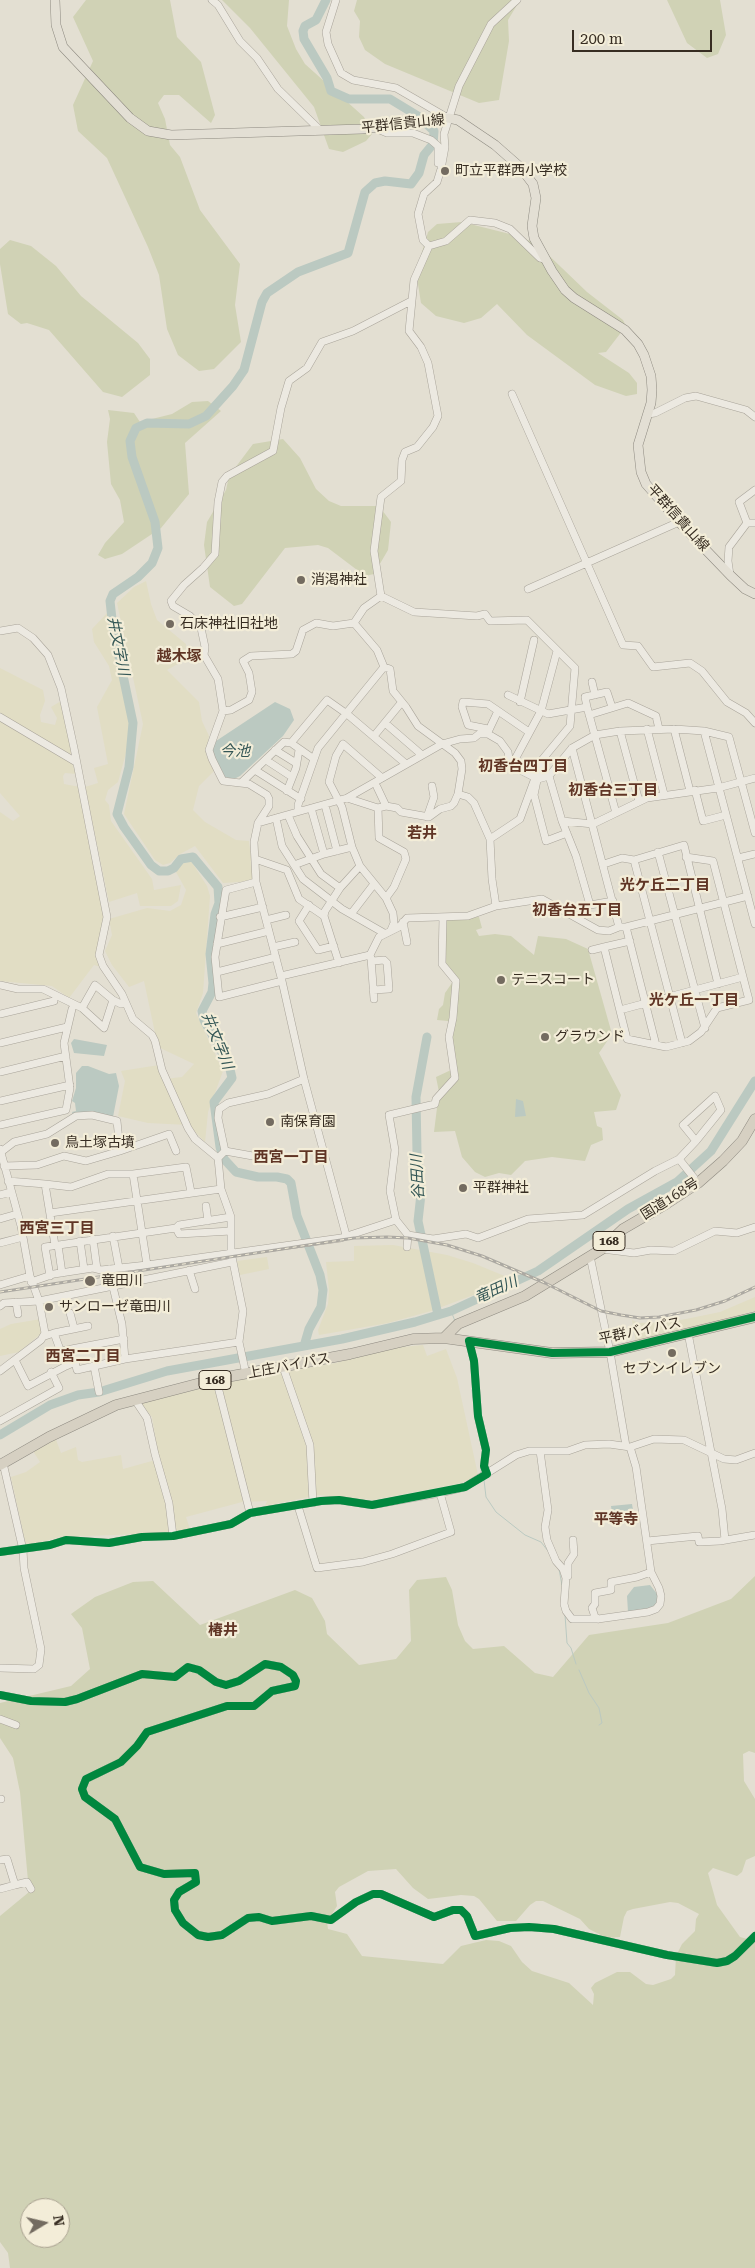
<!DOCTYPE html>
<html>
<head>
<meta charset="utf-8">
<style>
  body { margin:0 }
  #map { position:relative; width:755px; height:2268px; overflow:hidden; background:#e3dfd2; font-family:"Roboto Serif",serif }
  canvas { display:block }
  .north { position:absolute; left:20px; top:2198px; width:50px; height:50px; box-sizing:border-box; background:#f3edd8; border:1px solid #a8a08f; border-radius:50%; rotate:81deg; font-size:14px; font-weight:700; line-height:20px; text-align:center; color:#372d22 }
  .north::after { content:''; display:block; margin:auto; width:18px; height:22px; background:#736b60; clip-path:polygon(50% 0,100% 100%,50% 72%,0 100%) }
  .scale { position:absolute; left:572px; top:30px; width:140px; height:22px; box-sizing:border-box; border:2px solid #372d22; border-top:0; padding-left:6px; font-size:15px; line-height:18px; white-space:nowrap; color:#372d22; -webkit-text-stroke:4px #f3edd8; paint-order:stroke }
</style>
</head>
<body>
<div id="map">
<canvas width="755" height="2268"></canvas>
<div class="north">N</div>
<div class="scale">200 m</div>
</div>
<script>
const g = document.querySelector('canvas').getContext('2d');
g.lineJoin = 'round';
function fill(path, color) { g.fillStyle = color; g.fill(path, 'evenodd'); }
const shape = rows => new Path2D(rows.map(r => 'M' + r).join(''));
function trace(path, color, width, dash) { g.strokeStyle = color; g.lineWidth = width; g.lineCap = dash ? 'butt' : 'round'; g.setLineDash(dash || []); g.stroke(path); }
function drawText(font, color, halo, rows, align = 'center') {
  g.font = font + ' "Roboto Serif","Noto Sans JP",serif'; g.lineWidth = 4.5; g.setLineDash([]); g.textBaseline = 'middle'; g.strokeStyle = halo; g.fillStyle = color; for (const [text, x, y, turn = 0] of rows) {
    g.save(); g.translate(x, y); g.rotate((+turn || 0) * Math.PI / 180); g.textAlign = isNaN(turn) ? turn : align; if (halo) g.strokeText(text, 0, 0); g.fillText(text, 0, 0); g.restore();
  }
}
const farmland = shape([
  [146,581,151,604,157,620,186,644,185,660,167,670,199,702,202,721,209,736,206,755,214,771,199,786,193,810,205,822,236,840,249,841,254,881,223,883,195,846,180,854,170,863,163,865,155,860,124,814,143,724,117,603,134,587],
  [109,611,131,722,126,753,118,782,108,790,105,800,109,805,111,821,152,879,154,890,181,885,178,901,171,906,140,906,137,893,109,902,85,787,98,783,94,768,108,764,97,707,112,680,109,666,94,642,92,629],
  [0,668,43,690,45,701,40,715,41,722,55,725,57,718,51,707,61,701,73,755,71,761,76,774,65,773,63,776,64,784,80,787,105,916,101,967,94,965,69,998,52,986,0,981,0,812,13,821,20,816,0,793],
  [191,861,207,886,210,896,203,993,196,1013,223,1071,208,1112,205,1142,188,1125,148,1123,118,1116,125,1081,121,1071,159,1065,165,1079,182,1077,194,1064,158,1047,144,981,129,987,112,965,105,951,112,935,109,919,147,908,170,911,181,905,186,890,176,872,181,864],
  [393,1245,447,1255,473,1263,507,1277,484,1291,431,1311,388,1323,319,1335,318,1330,328,1304,329,1290,326,1262,354,1261,354,1246],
  [267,1257,269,1269,240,1275,237,1261],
  [755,1297,755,1311,636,1343,632,1320,639,1323,668,1322,686,1319,720,1312],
  [41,1319,43,1332,19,1352,0,1356,0,1329,11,1324],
  [423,1345,427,1356,446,1349,457,1378,478,1475,462,1483,373,1500,319,1495,265,1506,267,1501,242,1502,186,1517,190,1529,168,1533,60,1537,26,1546,11,1477,26,1472,40,1462,33,1451,55,1437,61,1453,76,1447,78,1460,82,1462,121,1455,123,1469,159,1459,152,1417,140,1403,231,1381,335,1363,393,1348]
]);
const green = shape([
  [86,0,170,0,177,37,201,62,215,115,211,123,179,95,164,95,158,103,165,119,170,145,180,157,200,210,240,264,235,305,241,342,214,369,199,371,178,355,167,329,159,275,148,247,107,158,78,131,73,105,93,61,73,17],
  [222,0,289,0,287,26,296,49,305,64,364,117,372,134,366,141,343,152,329,149,314,107,250,28],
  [357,0,520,0,508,20,509,41,499,100,479,103,385,64,365,50,359,37,360,21,354,11],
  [667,0,720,0,726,35,718,54,707,58,687,43],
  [462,222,518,236,537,244,587,292,623,320,626,326,606,352,598,353,629,373,637,383,637,394,626,396,595,385,527,335,497,304,481,318,464,323,436,316,421,303,416,272,428,232,437,224],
  [10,240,31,246,56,266,81,296,138,343,150,359,150,375,122,397,103,392,49,330,27,323,21,324,8,314,0,264,0,249],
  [208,401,221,411,185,443,189,494,161,528,122,554,105,559,98,555,105,543,124,522,120,500,111,484,107,442,110,419,108,410,134,413,140,422,172,414,192,402],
  [283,439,300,458,316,489,329,501,341,506,379,506,391,522,388,550,374,574,365,576,328,548,318,545,285,548,242,604,234,606,210,587,204,545,207,522,226,490,229,476,253,444],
  [479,917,482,928,476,930,479,936,495,934,511,936,534,955,538,936,566,939,588,949,612,1034,599,1053,621,1095,616,1110,594,1112,597,1126,602,1128,603,1140,591,1145,585,1161,552,1157,525,1161,511,1175,499,1173,485,1177,475,1172,462,1157,455,1131,434,1132,439,1092,436,1077,451,1070,447,1050,448,1021,437,1020,439,1009,443,1005,445,993,454,980,442,968,445,919],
  [755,1576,755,1753,749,1751,743,1754,744,1781,755,1799,755,1856,746,1860,742,1872,737,1876,713,1868,708,1873,717,1905,740,1937,755,1941,755,2268,10,2268,8,2253,0,2242,0,1916,29,1892,20,1792,13,1758,0,1738,0,1703,71,1686,90,1669,82,1628,71,1614,95,1597,133,1582,153,1581,200,1625,295,1590,312,1598,325,1621,327,1634,359,1665,396,1659,411,1641,409,1590,417,1580,446,1577,452,1590,458,1625,465,1641,473,1649,504,1646,535,1673,553,1677,589,1635,668,1623,731,1599],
  [396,1869,413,1888,428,1899,461,1895,474,1896,479,1899,497,1921,516,1921,530,1905,536,1901,543,1901,580,1919,589,1929,607,1938,620,1937,624,1917,627,1911,633,1909,670,1902,678,1903,699,1914,696,1919,695,1931,682,1944,676,1956,675,1975,671,1979,653,1985,646,1984,630,1972,617,1972,595,1983,591,1988,594,1994,593,2005,569,1983,532,1971,522,1962,511,1946,499,1941,486,1940,461,1946,443,1964,362,1956,347,1934,328,1929,327,1922,337,1906,335,1892,339,1887,368,1871],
  [30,2208,60,2208,60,2238,30,2238]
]);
const water = shape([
  [275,702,290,709,294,720,283,736,240,776,234,779,225,777,211,751,213,743],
  [74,1039,107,1045,104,1056,74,1053,71,1043],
  [82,1066,88,1066,109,1074,116,1073,119,1086,113,1117,73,1115,72,1112,76,1111,75,1103,72,1101,76,1088,76,1073],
  [516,1099,523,1101,526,1116,515,1117],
  [632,1504,633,1510,612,1513,611,1506],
  [650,1585,658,1595,657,1605,649,1609,628,1612,627,1596,634,1587]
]);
const stream = shape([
  [451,1311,455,1321],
  [472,1390,473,1398],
  [481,1466,481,1474],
  [484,1480,486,1497,496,1512,525,1535,541,1542,548,1551],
  [559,1569,562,1585],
  [565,1615,567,1643,571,1648,576,1664],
  [579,1670,589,1693,599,1708,602,1723,599,1725]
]);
const river = shape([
  [427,1037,416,1097,417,1153,421,1194,418,1221,438,1315],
  [304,1346,309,1329,321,1307,323,1290,320,1275,297,1216,291,1183,287,1179,277,1177,258,1177,236,1172,224,1159,220,1147,214,1102,232,1078,229,1065,204,1020,202,1011,212,992,213,983,210,954,215,914,219,903,218,887,193,857,181,859,174,868,168,871,159,871,151,865,124,827,117,814,129,767,133,723,113,628,110,601,113,594,138,577,152,563,158,548,155,522,132,457,130,441,136,428,147,423,189,424,206,416,233,386,244,370,262,302,267,293,298,272,348,253,365,192,375,183,385,181,411,184,419,173,424,155,433,144,434,131,418,116,390,99,349,99,331,91,327,78,304,39,303,31,305,26,316,20,326,0],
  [0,1435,50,1405,78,1395,99,1392,167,1371,342,1339,415,1322,451,1311,538,1271,628,1209,677,1182,711,1151,755,1081]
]);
const minor = shape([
  [212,0,218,5,240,41,257,58,278,89,320,130],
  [336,0,326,32,328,44,341,73,353,80,396,88,448,118],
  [375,128,387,133,413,133,431,140,438,146,438,163],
  [429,246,423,240,418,214,424,194,437,182,441,169,445,147,444,134,459,86,491,24,517,0],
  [512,394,623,645,638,646,653,667,690,663,702,671,727,702,746,713,755,723],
  [648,414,655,413,685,398,696,396,746,410,755,417],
  [747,523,739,502,755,490],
  [747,523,755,523],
  [730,575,728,561,729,547,747,523],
  [528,589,679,522],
  [381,596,374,551,381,497,401,481,402,460,405,452,417,447,433,427,438,416,428,363,421,347,409,331,414,280,429,246,446,241,470,220,495,223,510,229,540,258,545,259],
  [381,596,414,612,477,616,485,614,490,621,527,620,575,668,570,726,541,761,534,795,546,841,567,833],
  [354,623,364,608,381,596],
  [0,631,18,628,33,638,48,655,61,688,74,748,107,917,99,955,103,966,122,994,133,1019,152,1035,155,1041,162,1070,188,1128,195,1139,218,1158],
  [592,682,595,695],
  [508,695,548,714,587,707,616,813],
  [520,702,534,640],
  [587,707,585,697,607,692,612,707],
  [223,711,231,710,249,700,252,692,249,673,243,661,251,656,292,654,296,651,303,630,316,623,333,626,354,623],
  [589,715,628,703,656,716,659,729],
  [0,717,76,762],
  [385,723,422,755],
  [488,729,468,725,462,707,463,702,488,704,529,732],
  [647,729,664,794],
  [674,729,690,791],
  [620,731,639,801],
  [704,731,755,924],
  [488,732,498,711],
  [374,736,401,703],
  [291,743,327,700,347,714,406,764],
  [572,748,619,927],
  [275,750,296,763],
  [266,760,292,777],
  [513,763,541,711,557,651],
  [255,770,301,799],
  [549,776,562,821,593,824,647,798,718,788,755,778],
  [382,778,343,744,336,756,329,782,342,807,352,847,360,866,386,898,393,913,394,923,391,930],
  [242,782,284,742,291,743,314,759],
  [377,787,386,806],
  [695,790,703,821,726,815],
  [287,791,296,768,299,750],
  [458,794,468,797,474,803,490,839,492,879,496,906],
  [347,798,378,808,386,806,397,808,401,812,429,817,440,809,451,806,454,803,458,794,462,769,461,761,455,753,418,726,406,707,393,691,390,669,384,667,377,650,354,623],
  [325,805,337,851],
  [311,808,324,854],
  [378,808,379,838,404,852,406,859,394,887,386,898],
  [298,811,298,805,318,748,384,667],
  [288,815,297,836,321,874,340,888],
  [427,817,434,797,432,786],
  [276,818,282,846,303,879,342,909,384,933],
  [562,821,576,856,590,905,613,901],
  [258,823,269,806,269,799,267,795,249,784,223,781,212,759,209,750,223,711,218,679,204,655,205,647,201,628,190,616,173,606,171,601,184,585,203,568,215,554,218,502,222,482,227,476,273,451,281,408,289,381,307,368,322,342,353,331,411,301],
  [490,839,520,819,534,781],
  [658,852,705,1028],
  [738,858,755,854],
  [255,859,287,870,299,899,324,916],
  [634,860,682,1043],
  [604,864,622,858,634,860,684,845,718,984],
  [294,865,324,854,352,847],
  [256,882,226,890,215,957,219,997,282,981],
  [309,905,299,921,318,950,334,946],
  [351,914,374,884],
  [220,917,263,907],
  [266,920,286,915],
  [403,922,407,942],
  [626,927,656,1045],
  [630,941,604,947,627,1039,666,1047,689,1041,701,1032,717,1008,749,1000,713,861,686,857],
  [217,944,269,931],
  [273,947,295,942],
  [592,950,604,947],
  [371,958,374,999],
  [373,961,384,960,387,963,389,989,373,990],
  [339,963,324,916,325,911,340,888,360,866],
  [217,972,276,957],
  [281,976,370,955,379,937,399,927,407,918,468,916,496,906,542,899,598,930,609,931,619,927,626,927,748,896],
  [0,985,18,989,43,989,82,1008,104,1028,113,1000,121,1004,124,1002],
  [82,1008,95,985,113,1000],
  [620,1010,743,977],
  [0,1014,54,1001],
  [0,1043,67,1027],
  [0,1072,66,1056],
  [0,1101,70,1085],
  [0,1125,66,1110,70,1088,64,1043,72,1009],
  [0,1149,21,1226,30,1276,39,1301,45,1333,41,1340,0,1371],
  [120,1151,169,1134,176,1151],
  [225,1151,218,1118,219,1109,228,1103,268,1094,304,1079],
  [1,1152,14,1142,47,1134,76,1116,92,1115,117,1121,120,1151,86,1161,64,1156,37,1165,4,1166],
  [679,1159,698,1183],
  [133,1174,147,1265],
  [8,1181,45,1184,55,1245],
  [45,1184,71,1187,108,1174,133,1174,186,1167,191,1192],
  [0,1195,11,1192],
  [206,1206,208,1221],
  [50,1213,221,1189],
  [0,1219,17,1214],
  [396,1220,390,1191,395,1150,389,1115,435,1104,436,1099,455,1078,449,1037,453,1018,456,981,442,964,443,917],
  [176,1228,179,1234,231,1231],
  [346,1235,304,1079,282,981,256,882,254,842,258,823,347,798,442,744,460,739,474,738,479,734,488,734,500,741,508,752,509,759,518,769,538,779,549,776,572,748,595,735,620,731,674,729,704,731,729,737,755,833],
  [113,1236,119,1268],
  [93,1239,97,1269],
  [80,1241,84,1269],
  [0,1243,23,1237],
  [58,1245,62,1273],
  [407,1247,408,1235],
  [602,1249,634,1253,651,1250,674,1251,715,1231,737,1233,755,1227],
  [590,1256,610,1352,626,1446],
  [109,1269,112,1287],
  [189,1270,195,1289],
  [50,1276,45,1247,176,1228,179,1225,231,1217],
  [31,1282,54,1274,93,1268,101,1270,147,1265,341,1238,396,1220,408,1235,433,1239,466,1234,478,1238,528,1219,583,1215,655,1171,679,1159,696,1141,721,1110,715,1096,683,1125,696,1141],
  [0,1285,30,1276],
  [113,1287,122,1324,125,1359],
  [16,1302,18,1314],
  [0,1306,4,1303,39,1301,232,1262],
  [70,1313,74,1328],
  [54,1333,88,1326],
  [688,1333,722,1509,725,1540],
  [45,1336,54,1333,66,1366,75,1362,77,1370,125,1359,239,1342],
  [469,1341,474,1361,478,1416,486,1450,484,1466,487,1474],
  [61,1351,124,1339],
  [15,1360,28,1386,66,1366],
  [94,1366,99,1392],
  [283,1367,310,1445,313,1503],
  [246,1374,239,1342,243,1311,231,1252,231,1217,221,1189,218,1158,225,1151,275,1160],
  [216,1379,250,1513],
  [135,1400,147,1418,155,1454,169,1503,173,1536],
  [0,1421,59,1388,51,1372],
  [540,1451,548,1510,545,1527,547,1540,556,1561,563,1569,566,1578,564,1604,566,1611,572,1619,598,1619,648,1612,656,1609,660,1604,661,1596,659,1588,651,1572,636,1467,630,1447],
  [298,1506,317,1568,363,1562,392,1554,451,1532,440,1493],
  [647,1541,698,1536,699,1542,720,1541,755,1535],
  [0,1552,50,1545,66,1540,109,1543,142,1537,173,1536,231,1524,250,1513,321,1501,339,1500,372,1505,440,1493,465,1487,516,1455,529,1451,568,1451,585,1445,609,1444,630,1447,654,1439,684,1440,724,1459,736,1460,755,1453],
  [568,1576,568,1563,574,1554,573,1540],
  [598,1619,595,1617,592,1608,595,1604,595,1593,611,1590,611,1582,637,1577,651,1572],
  [0,1668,34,1669,39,1665,41,1649,24,1568,23,1550,3,1463],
  [0,1695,31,1701,65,1702,77,1699,142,1674,175,1677,188,1667,199,1670,216,1682,226,1685,239,1681,265,1664,281,1667,293,1675,296,1681,295,1686,272,1691,254,1706,227,1706,147,1732,137,1746,121,1762,86,1779,82,1789,85,1797,115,1819,140,1867,164,1874,195,1873,196,1882,179,1892,174,1900,175,1910,183,1923,198,1935,208,1937,222,1935,248,1918,259,1917,272,1921,311,1916,331,1920,356,1902,373,1894,381,1894,434,1917,453,1910,461,1910,467,1916,475,1936,510,1928,529,1927,554,1929,667,1955,717,1963,727,1961,735,1956,755,1936],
  [0,1719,16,1725],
  [0,1799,1,1799],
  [0,1860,7,1859,15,1885,0,1889],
  [15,1885,27,1882,31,1889]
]);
const major = shape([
  [55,0,56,25,63,47,130,118,148,131,171,135,362,129,448,118,458,120,495,145,520,167,533,184,536,198,532,226,534,238,552,271,565,290,574,298,625,330,638,344,644,355,651,376,652,390,651,403,638,445,641,472,646,484,679,522,730,575,745,589,755,594]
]);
const highway = shape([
  [444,1338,458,1324,525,1296,602,1249,623,1229,666,1204,698,1183,723,1161,742,1141,755,1119],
  [0,1465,49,1437,116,1405,216,1379,350,1354,413,1339,444,1338,552,1353,610,1352,755,1317]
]);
const rail = shape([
  [0,1292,354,1238,387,1237,408,1238,447,1245,482,1256,545,1283,601,1311,621,1315,640,1318,659,1317,696,1310,725,1301,755,1287]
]);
const cycleway = shape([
  [0,1552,50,1545,66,1540,109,1543,142,1537,173,1536,231,1524,250,1513,321,1501,339,1500,372,1505,465,1487,487,1474,484,1466,486,1450,478,1416,474,1361,469,1341,552,1353,610,1352,755,1317],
  [0,1695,31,1701,65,1702,77,1699,142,1674,175,1677,188,1667,199,1670,216,1682,226,1685,239,1681,265,1664,281,1667,293,1675,296,1681,295,1686,272,1691,254,1706,227,1706,147,1732,137,1746,121,1762,86,1779,82,1789,85,1797,115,1819,140,1867,164,1874,195,1873,196,1882,179,1892,174,1900,175,1910,183,1923,198,1935,208,1937,222,1935,248,1918,259,1917,272,1921,311,1916,331,1920,356,1902,373,1894,381,1894,434,1917,453,1910,461,1910,467,1916,475,1936,510,1928,529,1927,554,1929,667,1955,717,1963,727,1961,735,1956,755,1936]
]);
const markers = [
  [445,171,5,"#736b60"],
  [301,580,5,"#736b60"],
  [170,624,5,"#736b60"],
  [501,980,5,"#736b60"],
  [545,1037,5,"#736b60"],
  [270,1122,5,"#736b60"],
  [55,1143,5,"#736b60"],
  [463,1188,5,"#736b60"],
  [90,1281,6,"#736b60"],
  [49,1307,5,"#736b60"],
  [672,1353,5,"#736b60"]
];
const shields = [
  [609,1241,32],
  [215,1380,32]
];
const shieldNames = [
  ["168",609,1241],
  ["168",215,1380]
];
const streetNames = [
  ["平群信貴山線",403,124,-6],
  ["平群信貴山線",678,518,48],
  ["国道168号",670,1199,-32],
  ["平群バイパス",640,1331,-12],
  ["上庄バイパス",289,1366,-11]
];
const poiNames = [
  ["町立平群西小学校",455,171],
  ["消渇神社",311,580],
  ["石床神社旧社地",180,624],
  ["テニスコート",511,980],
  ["グラウンド",555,1037],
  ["南保育園",280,1122],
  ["鳥土塚古墳",65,1143],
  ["平群神社",473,1188],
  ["竜田川",101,1281],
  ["サンローゼ竜田川",59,1307],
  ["セブンイレブン",672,1369,"center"]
];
const waterNames = [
  ["井文字川",118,646,79],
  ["今池",235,752],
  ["井文字川",217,1041,68],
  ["谷田川",418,1177,-93],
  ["竜田川",496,1290,-24]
];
const neighbourhoodNames = [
  ["越木塚",179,657],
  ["初香台四丁目",523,767],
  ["初香台三丁目",613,791],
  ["若井",422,834],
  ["光ケ丘二丁目",665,886],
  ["初香台五丁目",577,911],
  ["光ケ丘一丁目",694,1001],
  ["西宮一丁目",291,1158],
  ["西宮三丁目",57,1229],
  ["西宮二丁目",83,1357],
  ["平等寺",616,1520],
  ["椿井",223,1631]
];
fill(farmland, '#e1ddc4');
fill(green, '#d0d2b5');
fill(water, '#bbc9c1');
trace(stream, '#bbc9c1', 1);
trace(river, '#bbc9c1', 9);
trace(minor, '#a9a49a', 8);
trace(major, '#8e8a81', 10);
trace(highway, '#8e8a81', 11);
trace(minor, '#ece9e1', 7);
trace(major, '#e3dfd4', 9);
trace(highway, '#d6d0c2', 10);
trace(rail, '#aca9a2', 3);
trace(rail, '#f3edd8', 1, [4]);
trace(cycleway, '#00873e', 8);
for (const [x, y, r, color] of markers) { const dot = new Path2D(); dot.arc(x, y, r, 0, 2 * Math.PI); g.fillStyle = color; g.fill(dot); trace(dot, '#f3edd8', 2); }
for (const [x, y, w] of shields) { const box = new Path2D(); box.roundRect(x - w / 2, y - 9.5, w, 19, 4); g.fillStyle = '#f3edd8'; g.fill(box); trace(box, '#372d22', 1); }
drawText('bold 12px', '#372d22', null, shieldNames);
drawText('14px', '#372d22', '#f3edd8', streetNames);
drawText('14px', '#372d22', '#f3edd8', poiNames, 'left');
drawText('italic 15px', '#335655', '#f3edd8', waterNames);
drawText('bold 15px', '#603525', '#f3edd8', neighbourhoodNames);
</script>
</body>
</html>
